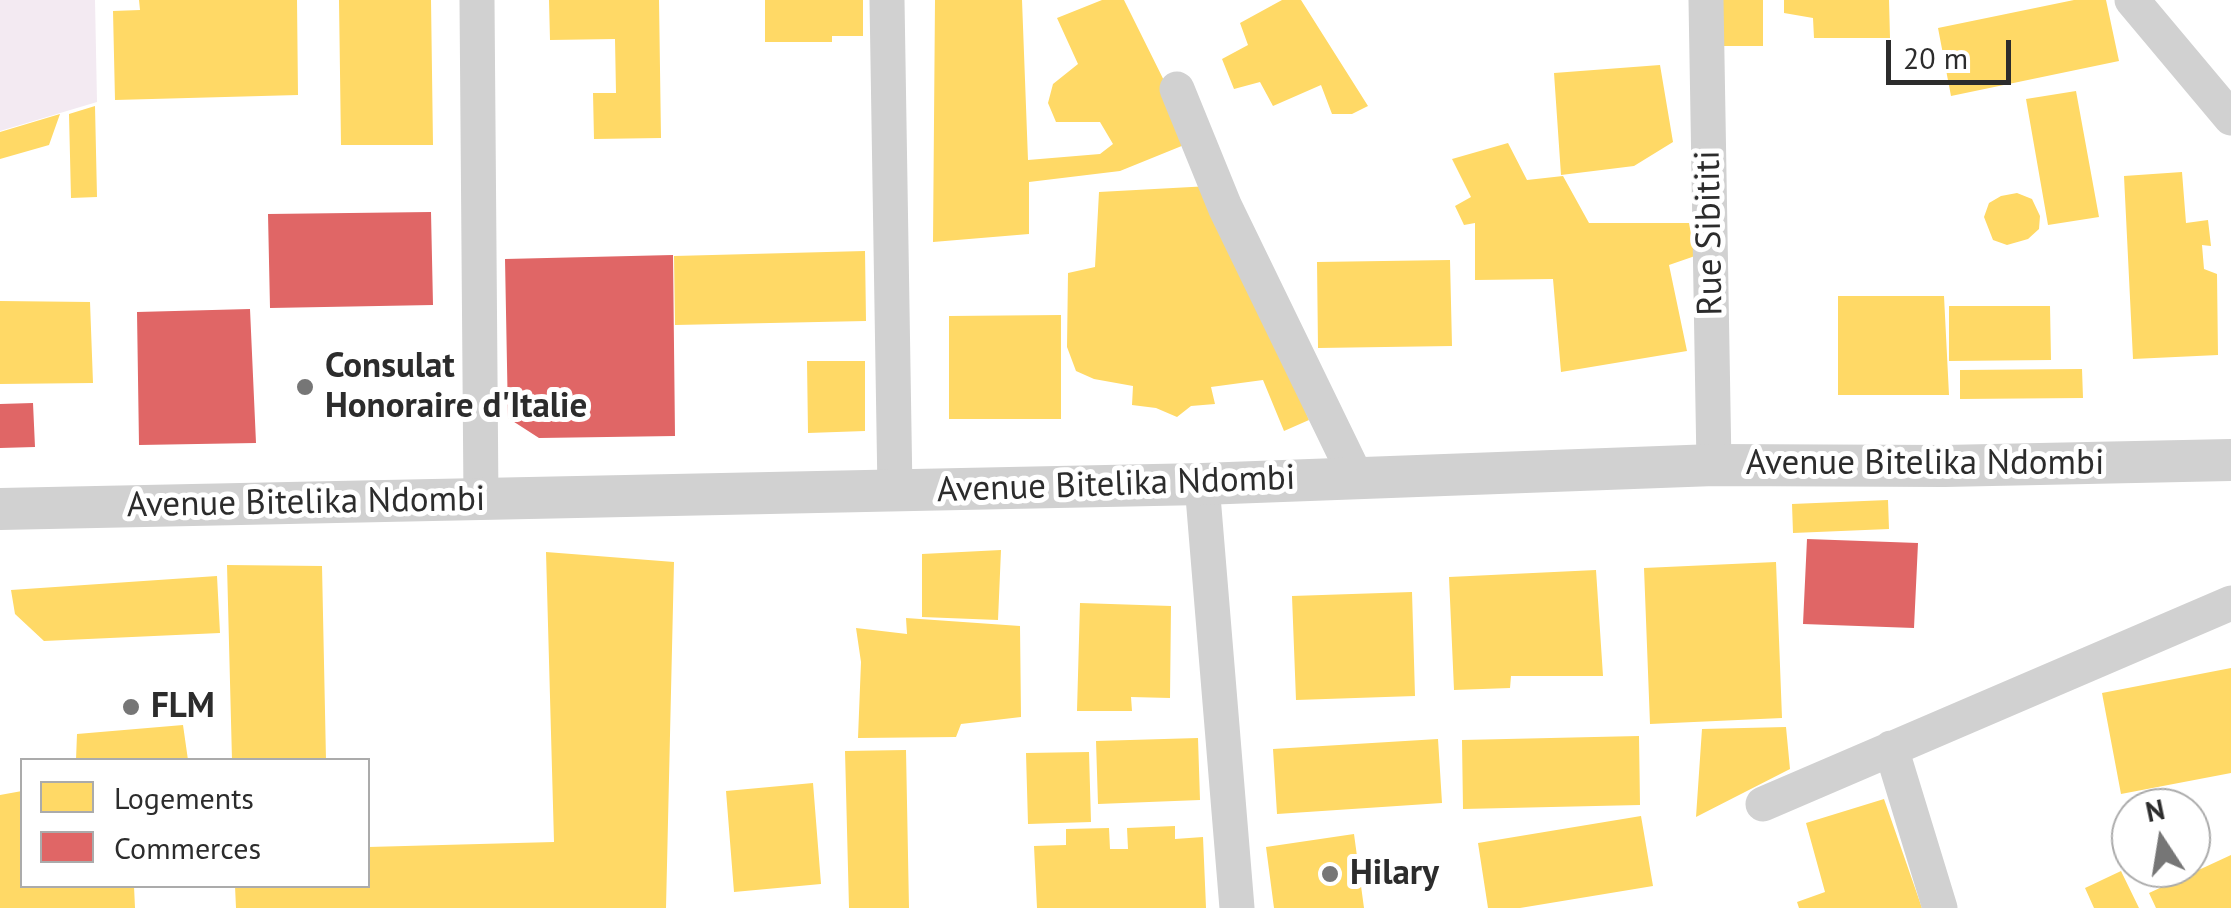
<!DOCTYPE html>
<html>
<head>
<meta charset="utf-8">
<style>
  body { margin:0 }
  #map { position:relative; width:2231px; height:908px; overflow:hidden; background:#fff; font-family:"PT Sans",sans-serif }
  canvas { display:block }
  .legend { position:absolute; left:20px; top:758px; width:350px; height:130px; box-sizing:border-box; background:#fff; border:2px solid #ababab; margin:0; padding:12px 18px; list-style:none; font-size:30px; color:#2c2c2c }
  .legend li { display:flex; align-items:center; gap:20px; height:50px }
  .legend b { width:50px; border:2px solid #ababab }
  .north { position:absolute; left:2111px; top:788px; width:100px; height:100px; box-sizing:border-box; background:#fff; border:2px solid #ababab; border-radius:50%; rotate:348deg; font-size:28px; font-weight:700; line-height:40px; text-align:center; color:#2c2c2c }
  .north::after { content:''; display:block; margin:auto; width:35px; height:45px; background:#767676; clip-path:polygon(50% 0,100% 100%,50% 72%,0 100%) }
  .scale { position:absolute; left:1886px; top:40px; width:125px; height:45px; box-sizing:border-box; border:5px solid #2c2c2c; border-top:0; padding-left:12px; font-size:30px; line-height:35px; white-space:nowrap; color:#2c2c2c; -webkit-text-stroke:8px #fff; paint-order:stroke }
</style>
</head>
<body>
<div id="map">
<canvas width="2231" height="908"></canvas>
<ul class="legend">
<li><b style="height:28px;background:#ffd966"></b>Logements</li>
<li><b style="height:28px;background:#e06666"></b>Commerces</li>
</ul>
<div class="north">N</div>
<div class="scale">20 m</div>
</div>
<script>
const g = document.querySelector('canvas').getContext('2d');
g.lineJoin = 'round';
function fill(path, color) { g.fillStyle = color; g.fill(path, 'evenodd'); }
const shape = rows => new Path2D(rows.map(r => 'M' + r).join(''));
function trace(path, color, width, dash) { g.strokeStyle = color; g.lineWidth = width; g.lineCap = dash ? 'butt' : 'round'; g.setLineDash(dash || []); g.stroke(path); }
function drawText(font, color, halo, rows, align = 'center') {
  g.font = font + ' "PT Sans",sans-serif'; g.lineWidth = 10; g.setLineDash([]); g.textBaseline = 'middle'; g.strokeStyle = halo; g.fillStyle = color; for (const [text, x, y, turn = 0] of rows) {
    g.save(); g.translate(x, y); g.rotate((+turn || 0) * Math.PI / 180); g.textAlign = isNaN(turn) ? turn : align; if (halo) g.strokeText(text, 0, 0); g.fillText(text, 0, 0); g.restore();
  }
}
const green = shape([
  [0,0,95,0,97,102,0,131]
]);
const homes = shape([
  [139,0,297,0,298,95,115,100,113,11,140,10],
  [339,0,431,0,433,145,341,145],
  [549,0,659,0,661,138,594,139,593,93,616,93,615,39,550,40],
  [765,0,863,0,863,36,832,36,832,42,765,42],
  [935,0,1022,0,1028,160,1100,154,1113,144,1100,122,1056,122,1048,103,1053,84,1078,64,1057,18,1102,0,1124,0,1194,141,1120,171,1029,182,1029,234,933,242],
  [1282,0,1301,0,1368,106,1352,114,1332,114,1321,85,1273,106,1260,82,1234,89,1222,59,1248,45,1240,23],
  [1720,0,1763,0,1763,46,1720,46],
  [1784,0,1889,0,1890,38,1814,38,1813,18,1784,13],
  [2074,0,2106,0,2119,61,1951,96,1938,28],
  [1660,65,1673,142,1634,166,1561,175,1554,73],
  [2076,91,2099,217,2048,225,2026,99],
  [95,106,97,197,71,198,69,114],
  [60,114,49,145,0,159,0,132],
  [1508,143,1527,180,1563,176,1589,223,1689,223,1695,256,1669,265,1687,351,1561,372,1553,279,1475,280,1475,223,1464,225,1455,206,1471,197,1452,159],
  [2182,172,2186,223,2208,220,2211,246,2202,245,2204,269,2217,274,2218,355,2133,359,2124,176],
  [1210,186,1309,420,1284,431,1263,380,1211,387,1215,404,1191,406,1177,417,1156,408,1132,405,1133,386,1094,379,1076,371,1067,347,1068,273,1095,267,1099,192],
  [2017,193,2032,199,2040,216,2039,229,2028,239,2007,245,1993,240,1984,217,1989,203,2001,196],
  [865,251,866,321,675,325,674,256],
  [1450,260,1452,346,1318,348,1317,262],
  [1838,296,1944,296,1949,395,1838,395],
  [0,301,90,302,93,383,0,384],
  [1949,306,2050,306,2051,360,1949,361],
  [1061,315,1061,419,949,419,949,316],
  [807,361,865,361,865,431,808,433],
  [2082,369,2083,398,1960,399,1960,370],
  [1888,500,1889,529,1793,533,1792,504],
  [1001,550,998,620,922,617,922,554],
  [546,552,674,562,666,908,236,908,235,886,368,886,368,847,554,842],
  [1776,562,1782,718,1650,724,1644,568],
  [227,565,322,566,326,760,232,760],
  [1596,570,1603,676,1511,676,1510,688,1454,690,1449,577],
  [217,576,220,633,44,641,15,614,11,590],
  [1412,592,1415,696,1296,700,1292,596],
  [1080,603,1171,606,1170,698,1131,697,1132,711,1077,711],
  [906,618,1020,626,1021,717,961,724,956,737,858,738,861,662,856,628,907,634],
  [2231,668,2231,773,2121,794,2102,693],
  [183,725,188,760,76,760,77,734],
  [1786,727,1790,769,1696,817,1702,729],
  [1639,736,1640,805,1463,809,1462,740],
  [1198,738,1200,800,1098,804,1096,741],
  [1438,739,1442,803,1277,814,1273,749],
  [906,750,909,908,849,908,845,751],
  [1089,752,1091,822,1028,824,1026,753],
  [813,783,821,884,734,892,726,791],
  [22,791,22,886,134,886,135,908,0,908,0,795],
  [1884,799,1922,908,1799,908,1797,902,1825,892,1806,823],
  [1641,816,1653,886,1520,908,1488,908,1478,843],
  [1175,826,1175,839,1203,837,1206,908,1037,908,1034,846,1066,845,1066,829,1109,828,1110,849,1128,849,1127,828],
  [1354,834,1364,908,1274,908,1266,847],
  [2231,855,2231,908,2156,908,2149,893],
  [2121,871,2139,908,2094,908,2085,888]
]);
const shops = shape([
  [431,212,433,305,270,308,268,214],
  [673,255,675,436,539,438,508,418,505,259],
  [250,309,256,443,139,445,137,312],
  [33,403,35,447,0,448,0,404],
  [1807,539,1918,543,1914,628,1803,624]
]);
const minor = shape([
  [477,0,481,500],
  [887,0,895,491],
  [1706,0,1714,465],
  [2132,0,2231,118],
  [1177,89,1225,207,1356,477],
  [1202,484,1237,908],
  [1891,748,1940,908],
  [1763,804,2231,603]
]);
const tertiary = shape([
  [0,509,1202,484,1714,465,1944,466,2231,460]
]);
const markers = [
  [305,387,10,"#767676"],
  [131,707,10,"#767676"],
  [1330,874,10,"#767676"]
];
const streetNames = [
  ["Rue Sibititi",1710,233,-91],
  ["Avenue Bitelika Ndombi",1925,464],
  ["Avenue Bitelika Ndombi",1116,485,-2],
  ["Avenue Bitelika Ndombi",306,503,-1]
];
const poiNames = [
  ["Consulat",325,367],
  ["Honoraire d'Italie",325,407],
  ["FLM",151,707],
  ["Hilary",1350,874]
];
fill(green, '#f3eaf2');
fill(homes, '#ffd966');
fill(shops, '#e06666');
trace(minor, '#d1d1d1', 35);
trace(tertiary, '#d1d1d1', 42);
for (const [x, y, r, color] of markers) { const dot = new Path2D(); dot.arc(x, y, r, 0, 2 * Math.PI); g.fillStyle = color; g.fill(dot); trace(dot, '#fff', 4); }
drawText('35px', '#2c2c2c', '#fff', streetNames);
drawText('bold 35px', '#2c2c2c', '#fff', poiNames, 'left');
</script>
</body>
</html>
